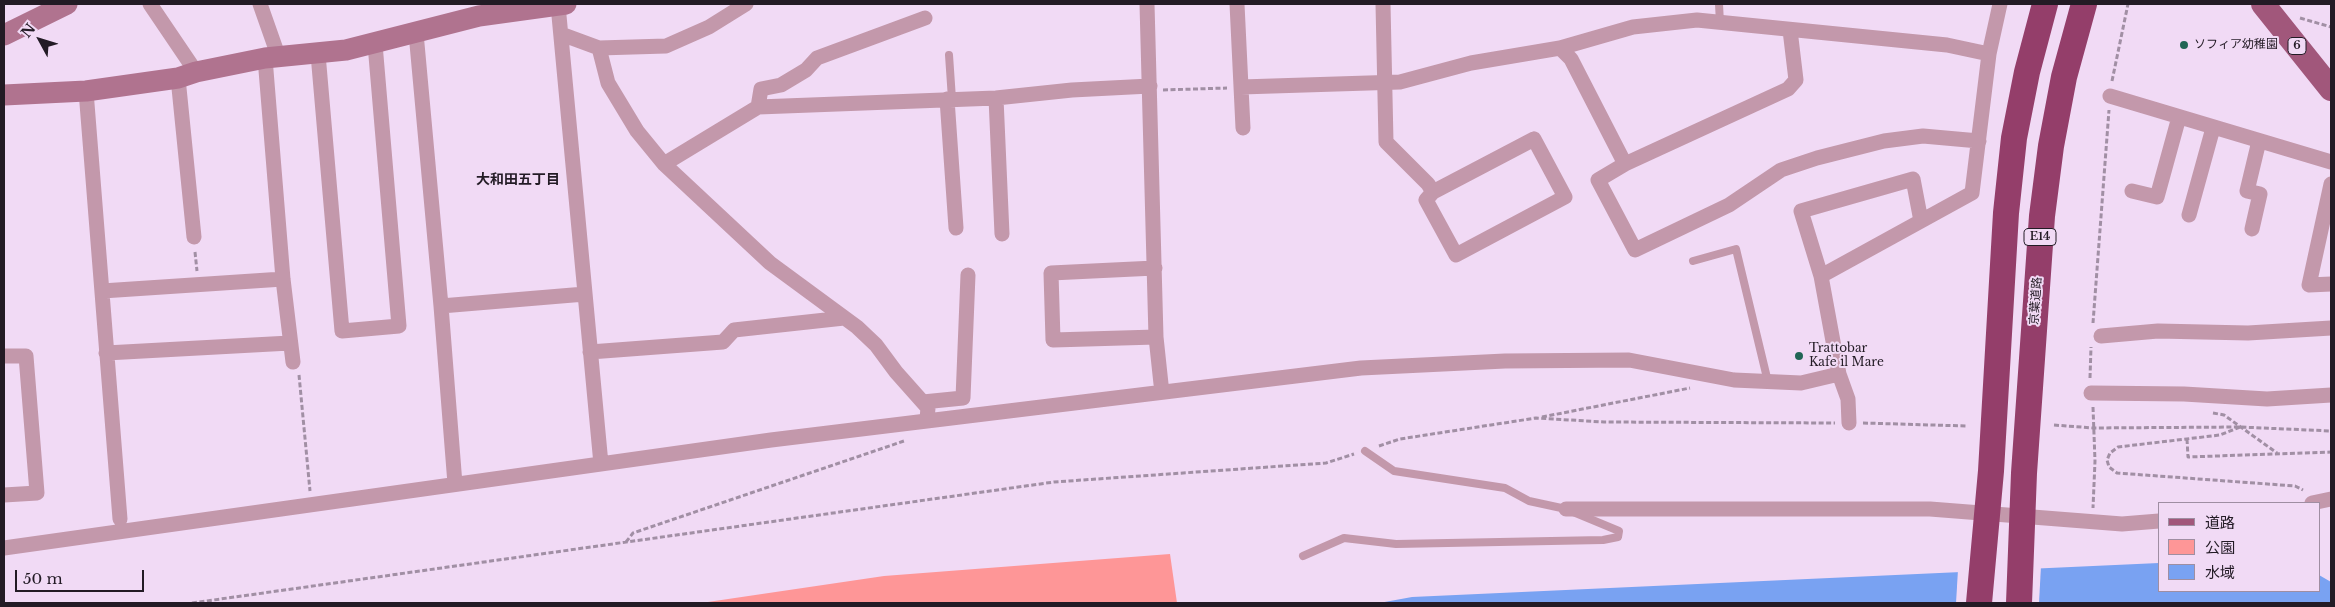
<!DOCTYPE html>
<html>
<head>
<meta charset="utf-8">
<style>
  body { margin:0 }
  #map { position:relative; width:2335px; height:607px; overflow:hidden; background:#f1daf5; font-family:"Libre Baskerville","Noto Sans JP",serif }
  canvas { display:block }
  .frame { position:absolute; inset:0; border:5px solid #231b25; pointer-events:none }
  .legend { position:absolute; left:2158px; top:502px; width:162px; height:90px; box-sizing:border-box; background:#f1daf5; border:1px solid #9f8ea2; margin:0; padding:6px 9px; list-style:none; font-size:15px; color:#231b25 }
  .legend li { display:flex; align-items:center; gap:10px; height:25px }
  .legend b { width:25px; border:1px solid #9f8ea2 }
  .north { position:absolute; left:15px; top:15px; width:50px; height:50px; -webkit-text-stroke:4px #f1daf5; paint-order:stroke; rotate:309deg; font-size:14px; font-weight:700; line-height:20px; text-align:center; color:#231b25 }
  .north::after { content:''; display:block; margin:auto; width:18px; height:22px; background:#231b25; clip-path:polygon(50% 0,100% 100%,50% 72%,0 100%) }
  .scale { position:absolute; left:15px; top:570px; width:129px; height:22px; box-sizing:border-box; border:2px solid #231b25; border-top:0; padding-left:6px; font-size:15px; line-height:18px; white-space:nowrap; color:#231b25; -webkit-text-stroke:4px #f1daf5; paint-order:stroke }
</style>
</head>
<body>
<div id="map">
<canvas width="2335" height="607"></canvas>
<div class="frame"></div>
<ul class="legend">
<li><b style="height:6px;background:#a1577b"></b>道路</li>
<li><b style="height:14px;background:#fe9697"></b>公園</li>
<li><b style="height:14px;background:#79a2f2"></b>水域</li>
</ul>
<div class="north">N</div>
<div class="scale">50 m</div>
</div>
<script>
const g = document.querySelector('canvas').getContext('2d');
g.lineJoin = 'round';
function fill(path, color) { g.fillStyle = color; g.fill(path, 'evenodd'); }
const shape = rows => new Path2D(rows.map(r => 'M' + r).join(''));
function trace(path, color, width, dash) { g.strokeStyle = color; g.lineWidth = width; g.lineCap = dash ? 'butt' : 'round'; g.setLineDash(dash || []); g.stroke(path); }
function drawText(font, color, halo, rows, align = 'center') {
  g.font = font + ' "Libre Baskerville","Noto Sans JP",serif'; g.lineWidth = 4; g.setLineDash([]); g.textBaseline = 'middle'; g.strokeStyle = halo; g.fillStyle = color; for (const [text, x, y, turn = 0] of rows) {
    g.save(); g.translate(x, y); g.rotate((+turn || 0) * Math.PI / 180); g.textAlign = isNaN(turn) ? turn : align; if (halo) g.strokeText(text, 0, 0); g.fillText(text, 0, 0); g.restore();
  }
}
const green = shape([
  [1170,554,1177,603,701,603,884,576]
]);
const water = shape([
  [2159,563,2159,591,2319,591,2319,575,2331,582,2331,603,1379,603,1412,597]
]);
const pier = shape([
  [2041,566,2039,603,1956,603,1958,570]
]);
const path = shape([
  [2300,18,2331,27],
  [2112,81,2128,4],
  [1163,90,1227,88],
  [195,252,197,271],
  [2093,323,2109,110],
  [299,375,310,491],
  [2090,378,2091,347],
  [2093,407,2095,461,2093,508],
  [2213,413,2224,415,2277,453],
  [1542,417,1690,388],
  [1863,423,1966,426],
  [2054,425,2093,428,2240,427,2331,431],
  [2240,427,2220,435,2118,447,2110,453,2107,460,2109,467,2117,473,2295,486,2303,490],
  [2187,439,2188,457,2331,452],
  [1379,446,1400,439,1536,418,1604,422,1835,423],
  [626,542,633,533,904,441],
  [192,603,1054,482,1326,463,1354,454]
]);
const lane = shape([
  [1719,4,1720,23],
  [949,55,952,99],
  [1693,261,1736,249,1768,382],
  [1303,556,1344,538,1396,544,1603,540,1618,537,1619,531,1566,509,1529,501,1505,488,1394,471,1365,451]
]);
const street = shape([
  [150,4,196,72],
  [260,4,279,58],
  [1147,4,1156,337,1161,384],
  [1237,4,1243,128],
  [1383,4,1386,142,1428,184,1433,192],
  [558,5,601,464],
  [416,33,441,306,455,484],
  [561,34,599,48,666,46,709,27,746,4],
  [599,48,608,83,637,131,664,164,770,263,857,327,876,345,896,372,928,408,927,419],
  [1560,48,1633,27,1697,20,1947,45,1989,54],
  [318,54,342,331,399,326,375,44],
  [265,58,283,279,293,362],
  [178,78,194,237],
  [1241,87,1400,82,1471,63,1560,48,1571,59,1625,164,1788,89,1796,80,1790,30],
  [86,91,120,519],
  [2110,96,2331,162],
  [996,98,1002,234],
  [947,99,956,228],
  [758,107,761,89,781,85,806,70,817,58,925,18],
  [1534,139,1565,197,1456,255,1426,200,1433,192,1534,139],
  [664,164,758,107,996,98,1072,90,1150,86],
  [1625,164,1598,180,1635,250,1729,205,1781,170,1817,158,1884,141,1923,136,1979,141],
  [2331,184,2309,285,2331,284],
  [2132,191,2157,197,2179,117],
  [2189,215,2213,128],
  [2252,229,2260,194,2247,191,2259,141],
  [1155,268,1051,273,1053,340,1156,337],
  [1821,276,1801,211,1913,179,1921,221],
  [102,291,283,279],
  [441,306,585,294],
  [2101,336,2158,331,2248,333,2331,328],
  [590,352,723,342,734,330,844,318],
  [106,353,290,343],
  [4,356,26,356,37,493,4,495],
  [1839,374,1848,399,1849,423],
  [2091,393,2184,394,2267,399,2331,395],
  [923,402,963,398,968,275],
  [2312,503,2331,499],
  [1566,509,1930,509,2122,524,2159,521],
  [4,548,771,440,1361,368,1505,361,1629,360,1734,380,1801,383,1839,374,1821,276,1972,193,1989,54,2000,4]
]);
const secondary = shape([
  [4,35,67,4],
  [4,95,86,91,178,78,196,72,265,58,346,50,479,16,566,4]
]);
const primary = shape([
  [2263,4,2331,89]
]);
const highway = shape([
  [1979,603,1991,471,2006,213,2014,138,2027,72,2045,4],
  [2019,603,2024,473,2042,216,2051,146,2064,77,2084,4]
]);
const markers = [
  [2184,45,5,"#216555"],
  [1799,356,5,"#216555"]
];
const shields = [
  [2297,46,18],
  [2040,237,32]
];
const shieldNames = [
  ["6",2297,46],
  ["E14",2040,237]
];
const poiNames = [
  ["ソフィア幼稚園",2194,45],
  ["Trattobar",1809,349],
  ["Kafe il Mare",1809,363]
];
const streetNames = [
  ["京葉道路",2036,301,-86]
];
const neighbourhoodNames = [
  ["大和田五丁目",518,180]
];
fill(green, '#fe9697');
fill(water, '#79a2f2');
fill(pier, '#f1daf5');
trace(path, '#a18fa4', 3, [5, 2.5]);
trace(lane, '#c398ab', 8);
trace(street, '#c398ab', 15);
trace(secondary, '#b0738f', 21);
trace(primary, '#a1577b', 24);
trace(highway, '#943e6a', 26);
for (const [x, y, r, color] of markers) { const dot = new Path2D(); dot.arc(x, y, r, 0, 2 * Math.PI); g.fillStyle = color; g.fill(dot); trace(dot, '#f1daf5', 2); }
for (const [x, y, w] of shields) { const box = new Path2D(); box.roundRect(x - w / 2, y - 8.5, w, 17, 4); g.fillStyle = '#f1daf5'; g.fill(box); trace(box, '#231b25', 1); }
drawText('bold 11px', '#231b25', null, shieldNames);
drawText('12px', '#231b25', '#f1daf5', poiNames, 'left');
drawText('12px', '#231b25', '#f1daf5', streetNames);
drawText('bold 14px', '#231b25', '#f1daf5', neighbourhoodNames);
</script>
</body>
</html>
